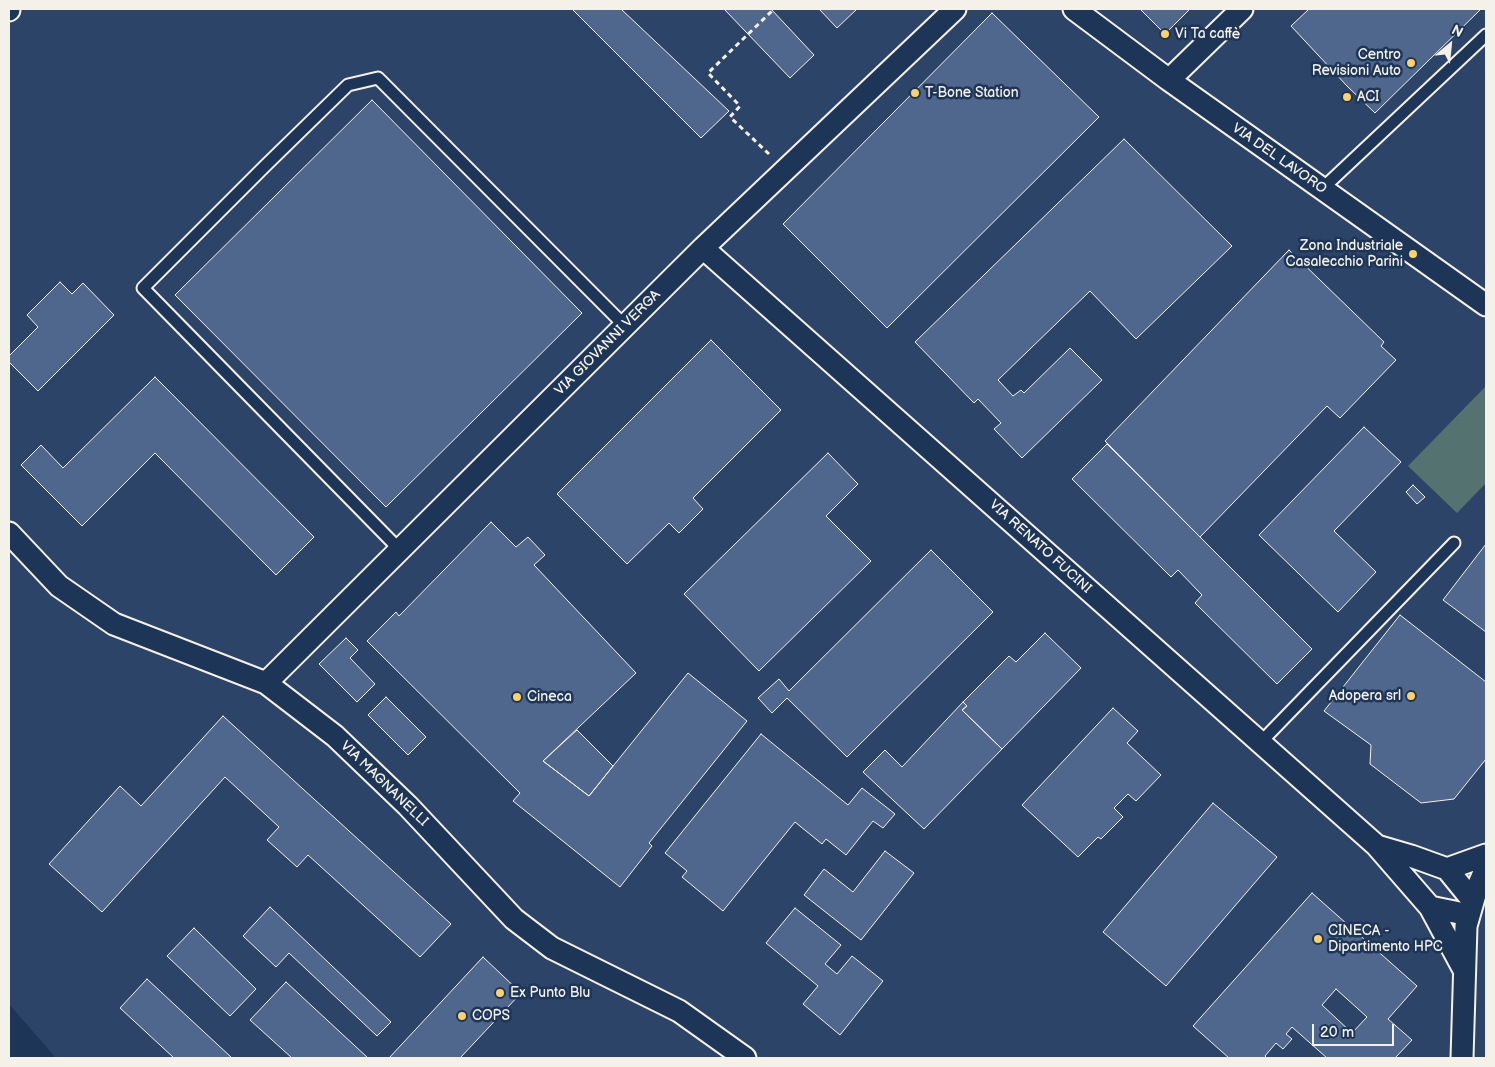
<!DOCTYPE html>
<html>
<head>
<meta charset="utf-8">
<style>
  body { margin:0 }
  #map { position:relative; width:1495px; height:1067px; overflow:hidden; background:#1d3557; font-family:"Balsamiq Sans",sans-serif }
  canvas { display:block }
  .frame { position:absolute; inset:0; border:10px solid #f4f1e8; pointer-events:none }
  .north { position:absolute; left:1425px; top:20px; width:50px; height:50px; -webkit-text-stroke:4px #1d3557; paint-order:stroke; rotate:28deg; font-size:14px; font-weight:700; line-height:20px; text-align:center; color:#f4f1e8 }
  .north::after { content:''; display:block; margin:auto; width:18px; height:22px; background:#f4f1e8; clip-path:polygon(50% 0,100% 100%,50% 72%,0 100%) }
  .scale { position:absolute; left:1312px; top:1024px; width:82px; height:22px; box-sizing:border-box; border:2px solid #f4f1e8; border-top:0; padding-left:6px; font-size:15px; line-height:18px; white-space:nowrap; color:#f4f1e8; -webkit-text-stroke:4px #1d3557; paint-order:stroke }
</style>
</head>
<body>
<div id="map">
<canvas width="1495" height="1067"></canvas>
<div class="frame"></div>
<div class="north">N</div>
<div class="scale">20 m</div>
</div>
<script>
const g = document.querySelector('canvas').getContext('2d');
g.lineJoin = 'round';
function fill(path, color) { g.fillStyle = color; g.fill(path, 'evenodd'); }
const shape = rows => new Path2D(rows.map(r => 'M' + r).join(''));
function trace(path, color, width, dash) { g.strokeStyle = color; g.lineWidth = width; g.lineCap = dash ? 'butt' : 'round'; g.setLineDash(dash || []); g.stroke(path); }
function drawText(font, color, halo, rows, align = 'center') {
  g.font = font + ' "Balsamiq Sans",sans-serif'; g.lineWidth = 5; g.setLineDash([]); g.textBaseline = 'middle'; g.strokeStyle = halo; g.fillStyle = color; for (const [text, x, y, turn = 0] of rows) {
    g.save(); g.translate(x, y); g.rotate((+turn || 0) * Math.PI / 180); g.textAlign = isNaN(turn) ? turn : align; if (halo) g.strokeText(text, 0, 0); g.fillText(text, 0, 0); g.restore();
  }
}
const built = shape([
  [9,9,1486,9,1486,1058,56,1058,9,1004]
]);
const green = shape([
  [1486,386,1486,483,1457,513,1408,466]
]);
const building = shape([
  [572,9,621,9,729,111,701,138,572,9],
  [724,9,771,9,814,55,790,78,724,9],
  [819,9,857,9,837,28,819,9],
  [1140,9,1190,9,1165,34,1140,9],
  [1309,9,1481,9,1375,113,1347,86,1291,26,1309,9],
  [992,13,1099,117,887,328,783,224,992,13],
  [372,100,582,313,386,507,175,295,372,100],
  [1124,139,1232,246,1136,339,1090,291,998,380,1013,396,1021,390,1024,393,1070,348,1102,380,1022,458,994,429,1001,423,978,399,974,403,915,342,1124,139],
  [1289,250,1384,342,1381,346,1396,360,1340,418,1327,406,1200,537,1105,441,1289,250],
  [60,282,72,294,83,283,114,315,38,391,9,362,9,356,38,327,27,315,60,282],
  [711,340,781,410,693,498,703,509,679,533,669,523,627,564,557,494,711,340],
  [155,377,314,537,276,575,155,453,82,526,21,465,41,445,63,468,155,377],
  [1364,427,1401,462,1334,531,1376,572,1338,612,1259,535,1364,427],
  [1107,444,1312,649,1277,684,1195,603,1202,595,1178,570,1171,577,1072,479,1107,444],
  [828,453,858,484,826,516,871,561,759,671,684,594,828,453],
  [1413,485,1425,497,1417,504,1406,492,1413,485],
  [491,522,516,547,528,537,545,555,534,565,636,673,543,761,589,796,688,673,747,721,649,843,652,846,620,887,513,801,520,793,367,641,396,612,399,616,491,522],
  [1486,544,1486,632,1443,600,1486,544],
  [931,550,993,612,847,757,787,698,772,713,758,698,779,679,789,691,931,550],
  [1400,615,1486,682,1486,759,1454,799,1421,803,1370,764,1371,745,1324,711,1400,615],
  [1045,633,1081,668,1002,749,962,710,967,706,963,702,1009,656,1016,662,1045,633],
  [346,638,358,650,350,658,375,684,357,702,319,664,346,638],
  [386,697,426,737,408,755,368,715,386,697],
  [963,702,967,706,962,710,1002,749,924,829,863,772,885,750,902,767,963,702],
  [1113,708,1138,731,1127,743,1161,775,1136,801,1128,794,1114,808,1123,817,1101,839,1098,837,1078,857,1022,805,1113,708],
  [223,716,451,924,420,957,308,855,297,867,267,840,279,827,225,777,102,912,49,864,120,786,141,806,223,716],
  [577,730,613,766,589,796,543,761,577,730],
  [761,734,848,805,862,788,895,814,883,828,873,821,846,855,826,839,822,844,795,822,723,911,682,877,687,871,665,853,761,734],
  [1213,803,1277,857,1166,986,1103,932,1213,803],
  [885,851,914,873,861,940,804,895,824,869,853,892,885,851],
  [1312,893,1417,986,1388,1019,1412,1040,1395,1058,1327,1058,1292,1027,1286,1034,1292,1039,1283,1049,1276,1043,1265,1056,1267,1058,1229,1058,1193,1026,1312,893],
  [1336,989,1367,1017,1352,1033,1322,1005,1336,989],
  [270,907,391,1022,377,1036,289,953,276,967,243,936,270,907],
  [795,908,841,945,825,964,837,974,852,956,883,981,840,1035,803,1004,818,986,766,943,795,908],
  [194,928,256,989,230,1016,167,956,194,928],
  [483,957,521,993,460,1058,389,1058,483,957],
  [147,979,232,1058,174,1058,120,1008,147,979],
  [286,982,368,1058,292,1058,250,1020,286,982]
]);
const path = shape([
  [769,154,730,117,740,106,708,73,774,9]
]);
const service = shape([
  [1322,189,1486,35],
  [400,550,143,288,265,166,348,85,378,78,625,326],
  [1260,743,1454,543]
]);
const minor = shape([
  [1074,9,1169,80,1486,305],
  [9,10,9,9],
  [1169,80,1242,9],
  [703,248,1377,846,1430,907,1469,915],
  [9,533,59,586,114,624,266,683,335,736,408,806,514,919,552,948,679,1011,745,1058],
  [266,683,703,248,955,9],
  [1377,846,1411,856,1447,869,1486,855],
  [1447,869,1473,901],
  [1430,907,1463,968],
  [1462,1058,1466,926,1476,891,1486,868]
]);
const markers = [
  [1165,34,5,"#ffd166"],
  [1411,63,5,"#ffd166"],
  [915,93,5,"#ffd166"],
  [1347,97,5,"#ffd166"],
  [1413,254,5,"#ffd166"],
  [1411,696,5,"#ffd166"],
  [517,697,5,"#ffd166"],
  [1318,939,5,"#ffd166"],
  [500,993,5,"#ffd166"],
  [462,1016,5,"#ffd166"]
];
const poiNames = [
  ["Vi Ta caffè",1175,34],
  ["Centro",1401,55,"right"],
  ["Revisioni Auto",1401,71,"right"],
  ["T-Bone Station",925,93],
  ["ACI",1357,97],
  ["Zona Industriale",1403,246,"right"],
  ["Casalecchio Parini",1403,262,"right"],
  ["Adopera srl",1401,696,"right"],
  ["Cineca",527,697],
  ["CINECA -",1328,931],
  ["Dipartimento HPC",1328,947],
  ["Ex Punto Blu",510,993],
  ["COPS",472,1016]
];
const streetNames = [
  ["VIA DEL LAVORO",1279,159,35],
  ["VIA GIOVANNI VERGA",608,343,-45],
  ["VIA RENATO FUCINI",1040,547,42],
  ["VIA MAGNANELLI",384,784,44]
];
fill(built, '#2c4467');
fill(green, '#547270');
fill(building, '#50678d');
trace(building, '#f4f1e8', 1);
trace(service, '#f4f1e8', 15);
trace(minor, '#f4f1e8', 25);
trace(path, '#f4f1e8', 3, [5, 4]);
trace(service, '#1d3557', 11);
trace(minor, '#1d3557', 21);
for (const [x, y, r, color] of markers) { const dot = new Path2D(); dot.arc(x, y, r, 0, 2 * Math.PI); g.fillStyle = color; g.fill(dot); trace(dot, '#1d3557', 2); }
drawText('14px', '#f4f1e8', '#1d3557', poiNames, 'left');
drawText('14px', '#f4f1e8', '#1d3557', streetNames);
</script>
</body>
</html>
